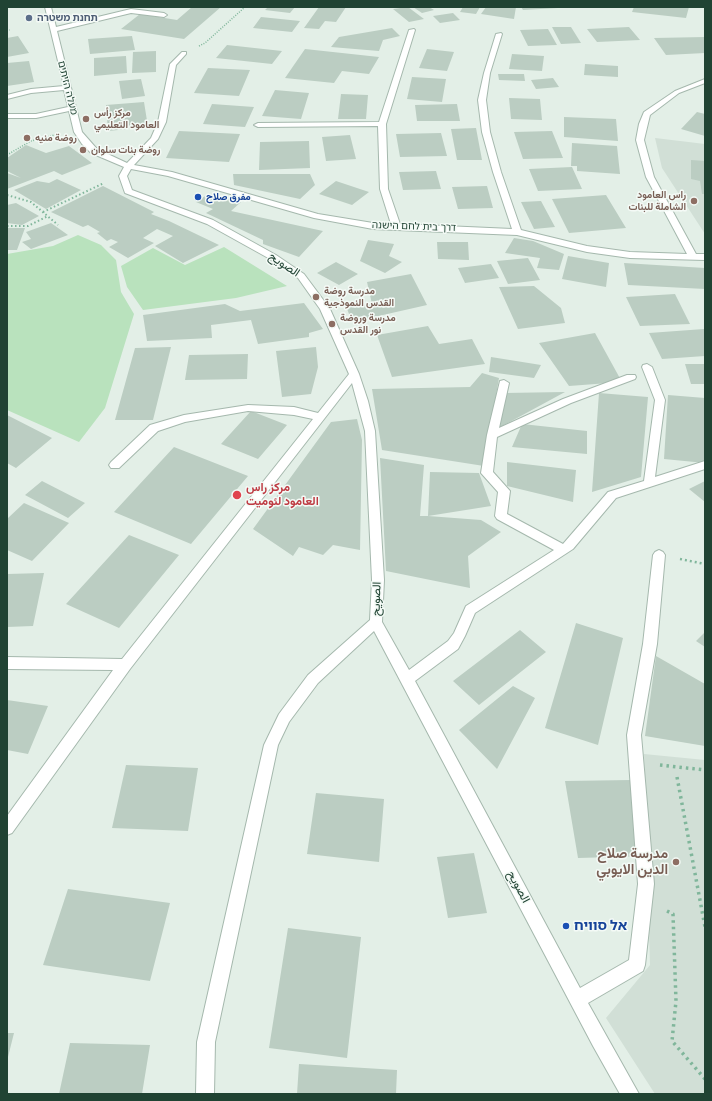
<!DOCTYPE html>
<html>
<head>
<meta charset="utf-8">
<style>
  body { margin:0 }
  #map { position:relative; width:712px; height:1101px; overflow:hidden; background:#e3efe7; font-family:Poppins,sans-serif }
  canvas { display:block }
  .frame { position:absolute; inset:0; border:8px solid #204333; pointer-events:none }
</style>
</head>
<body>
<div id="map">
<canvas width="712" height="1101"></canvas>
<div class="frame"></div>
</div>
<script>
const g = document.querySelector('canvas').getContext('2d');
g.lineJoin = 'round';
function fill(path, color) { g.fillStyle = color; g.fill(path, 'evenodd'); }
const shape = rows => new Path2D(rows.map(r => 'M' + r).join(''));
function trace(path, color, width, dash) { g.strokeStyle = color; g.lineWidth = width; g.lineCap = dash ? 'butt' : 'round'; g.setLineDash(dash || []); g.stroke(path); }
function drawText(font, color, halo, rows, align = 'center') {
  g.font = font + ' Poppins,Vazirmatn,"Noto Sans Hebrew",sans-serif'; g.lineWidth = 3; g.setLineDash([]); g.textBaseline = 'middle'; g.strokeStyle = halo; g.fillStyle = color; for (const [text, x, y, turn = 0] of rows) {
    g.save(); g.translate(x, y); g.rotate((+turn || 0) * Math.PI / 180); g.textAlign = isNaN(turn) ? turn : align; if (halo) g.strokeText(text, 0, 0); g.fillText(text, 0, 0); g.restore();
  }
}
const built = shape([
  [655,138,705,144,705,234,662,168],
  [644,754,705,760,705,1094,655,1094,606,1018,650,965]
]);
const green = shape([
  [78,235,101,245,116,260,121,292,134,314,105,408,79,442,7,410,7,254,53,246],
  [224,247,287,286,236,298,143,310,127,287,121,266,153,248,185,265]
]);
const building = shape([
  [192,7,221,7,184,39,121,29,140,14,177,20],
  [268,7,295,7,290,13,265,10],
  [319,7,346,7,336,22,325,21,319,29,304,28],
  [408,7,424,19,409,22,393,9],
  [413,7,429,7,434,10,422,13],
  [463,7,480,7,476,14,460,12],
  [486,7,516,7,514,19,481,14],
  [521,7,557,7,558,8,523,10],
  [634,7,689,7,686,18,632,12],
  [453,13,460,20,440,23,433,16],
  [261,17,300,21,292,32,253,28],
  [552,27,571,27,581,43,561,44],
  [629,27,640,40,597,42,587,29],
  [392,28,400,36,383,40,379,51,331,47,339,37],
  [548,29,557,45,528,46,520,30],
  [18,36,29,53,7,57,7,38],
  [132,36,135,50,90,54,88,39],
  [705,37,705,53,666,55,654,38],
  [227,45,282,51,272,64,216,58],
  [305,49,379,57,369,74,342,71,334,83,285,78],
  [427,49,454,52,447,71,419,68],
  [156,51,156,72,132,73,133,52],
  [512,54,544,56,542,71,509,69],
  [126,56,127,73,94,76,94,58],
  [29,61,34,82,7,86,7,63],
  [585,64,618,66,618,77,584,75],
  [208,68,250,70,239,96,194,93],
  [498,74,524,74,525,81,499,80],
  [412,77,446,79,442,102,407,99],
  [553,78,559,87,536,89,531,80],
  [141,79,145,96,122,99,119,81],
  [275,90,309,93,301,119,262,116],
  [341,94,368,95,366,119,338,119],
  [509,98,540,99,542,120,511,119],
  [144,102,148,127,108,131,106,105],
  [212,104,254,107,245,127,203,124],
  [457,104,460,121,417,121,415,105],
  [697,112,705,114,705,136,681,129],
  [564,117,616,119,618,141,564,137],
  [476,128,482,160,457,160,451,129],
  [179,131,240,134,229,162,166,158],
  [552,131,563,158,523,159,514,132],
  [441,133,447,156,400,157,396,134],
  [350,135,356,159,326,161,322,137],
  [309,141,310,168,259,170,260,142],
  [572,143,617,146,620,174,577,171,577,166,571,166],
  [26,145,46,153,69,146,92,163,62,175,54,171,7,189,7,173,21,178,7,171,7,158],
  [691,160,705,161,705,194,702,194,700,181,691,179],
  [572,167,582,189,538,191,529,169],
  [436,171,441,189,403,190,399,172],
  [233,174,310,174,315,185,300,199,234,185],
  [57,179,81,190,46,209,14,190,37,181,49,183],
  [336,181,369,192,352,205,319,194],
  [103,186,154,212,151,214,169,221,219,245,183,263,155,246,173,236,157,229,143,238,154,243,128,258,109,247,118,242,111,239,107,241,97,233,100,232,88,225,83,227,51,212],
  [487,186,493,208,458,209,452,187],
  [208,194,241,202,231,211,323,231,299,257,263,244,263,240,206,213,213,209,196,202],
  [606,195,626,228,569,233,552,199],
  [541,201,555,227,534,229,521,202],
  [16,203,39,216,22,225,7,223,7,205],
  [51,223,68,235,31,249,22,242,31,239,26,232],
  [7,228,25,228,17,250,7,250],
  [514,238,533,241,564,254,559,270,537,268,540,258,505,253],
  [368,240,394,244,389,256,402,262,385,273,360,261],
  [437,242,468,242,469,260,438,259],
  [568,256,609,263,606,287,562,279],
  [528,258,540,280,508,284,497,261],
  [336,262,358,274,339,285,317,273],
  [624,263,705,268,705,289,628,285],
  [491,264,499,278,465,283,458,268],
  [411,274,427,305,352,322,346,306,372,304,367,282],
  [534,286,561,308,565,323,518,329,499,287],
  [675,294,690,324,640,326,626,297],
  [304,303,323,329,309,333,309,337,258,344,251,320,211,325,212,338,147,341,143,315,225,304,240,311],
  [428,326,439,344,472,339,485,364,392,377,377,335],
  [704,329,705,331,705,356,662,359,649,333],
  [595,333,622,382,569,386,539,343],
  [171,347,153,420,115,420,135,348],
  [316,347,318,367,311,394,282,397,276,351],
  [248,354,247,379,185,380,189,355],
  [491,357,541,365,534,378,489,372],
  [685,364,705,364,705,384,691,384],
  [482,373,499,378,484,466,382,450,372,389,470,387],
  [565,392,495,430,504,393],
  [599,393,648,397,641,477,592,492],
  [668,395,705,398,705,463,664,459],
  [251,411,287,425,258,459,221,444],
  [7,415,52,438,16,468,7,463],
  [357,419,362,440,360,550,333,545,323,555,299,547,293,556,253,529,331,422],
  [522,424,587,431,587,454,512,447],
  [174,447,248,476,191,544,114,512],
  [380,458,424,465,420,516,428,516,430,472,479,473,491,506,428,516,481,520,501,532,468,556,470,588,386,571],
  [507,462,576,470,573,502,507,486],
  [42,481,85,503,68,518,25,495],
  [705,481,705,502,689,489],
  [24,503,69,523,32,561,7,550,7,519],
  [129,535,179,555,119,628,66,604],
  [44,573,33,626,7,627,7,574],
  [576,623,623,638,598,745,545,728],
  [520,630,546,652,479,705,453,681],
  [705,632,705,647,696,641],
  [656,656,705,684,705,746,645,736],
  [513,686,535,698,497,769,459,730],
  [7,700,48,706,28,754,7,750],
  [126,765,198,768,188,831,112,828],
  [631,780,648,856,578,858,565,781],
  [316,793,384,799,379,862,307,854],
  [474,853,487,913,448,918,437,857],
  [68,889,170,903,150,981,43,965],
  [288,928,361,937,347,1058,269,1048],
  [7,1033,14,1033,8,1057,7,1057],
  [70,1043,150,1045,142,1094,59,1094],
  [299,1064,397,1070,396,1094,297,1094]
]);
const pathFar3 = shape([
  [7,30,10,30],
  [199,46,205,43,245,7],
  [7,155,31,141,58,134]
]);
const pathFar2 = shape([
  [7,195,31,202,58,225],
  [43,212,104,183],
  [7,226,28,226,48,216]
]);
const pathFar1 = shape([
  [680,559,705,564]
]);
const path = shape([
  [660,765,705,770],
  [677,777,705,927],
  [667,911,673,914,676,1001,672,1041,705,1079]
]);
const minor = shape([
  [45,7,51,7,56,27,131,9,164,13,167,15,164,17,131,13,57,31,82,132,97,149,127,163,151,138,158,122,170,64,182,52,186,52,186,54,176,65,166,122,158,139,134,165,172,172,318,214,373,223,391,224,380,189,378,126,258,127,254,125,258,123,379,122,409,30,414,29,415,30,386,124,388,189,400,224,512,229,493,172,482,132,478,100,484,73,496,34,501,33,502,34,490,73,486,100,490,132,501,172,521,230,587,246,630,252,687,254,646,177,636,140,639,124,644,112,675,91,705,79,705,83,679,93,650,115,644,140,654,177,696,254,705,254,705,260,630,258,587,252,517,235,373,229,314,218,168,176,131,169,127,176,132,190,213,220,276,255,304,274,330,309,359,374,368,401,375,431,384,580,382,622,409,670,448,641,454,633,466,606,554,550,497,519,495,516,498,492,481,473,487,435,500,381,504,380,509,383,499,428,563,399,627,375,635,375,636,377,635,379,571,403,497,437,493,472,510,491,507,514,563,544,608,492,644,481,655,400,642,367,643,365,647,364,652,367,665,400,655,477,705,461,705,469,616,498,573,549,475,613,465,636,458,649,415,681,580,988,629,960,638,884,627,735,643,644,653,555,655,552,659,550,663,552,665,555,657,644,641,735,654,884,645,965,643,971,588,1003,639,1094,620,1094,593,1046,374,631,318,683,289,722,278,745,215,1042,214,1094,196,1094,197,1042,264,745,279,714,308,675,370,620,372,580,365,431,352,383,130,669,12,833,7,835,7,816,113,670,7,669,7,657,122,659,313,419,294,415,248,411,185,422,158,431,119,468,111,468,109,465,111,462,150,425,184,415,248,405,294,407,318,413,349,374,320,309,298,278,270,259,207,224,125,193,119,176,124,167,91,153,82,144,74,132,69,111,36,118,7,118,7,114,36,114,68,107,64,90,31,93,7,99,7,95,31,89,64,86,45,7]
]);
const markers = [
  [29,18,4,"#5c6f8a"],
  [86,119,4,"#8d6e63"],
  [27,138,4,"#8d6e63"],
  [83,150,4,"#8d6e63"],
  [198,197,4,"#1a4fb4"],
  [694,201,4,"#8d6e63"],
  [316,297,4,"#8d6e63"],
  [332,324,4,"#8d6e63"],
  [237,495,5,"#e0444e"],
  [676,862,4,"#8d6e63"],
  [566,926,4,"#1a4fb4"]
];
const farServicenames = [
  ["תחנת משטרה",37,18]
];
const farStreetnames = [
  ["מעלה הזיתים",67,88,76],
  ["דרך בית לחם הישנה",414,227,2]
];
const farEducationnames = [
  ["مركز رأس",94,113],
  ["العامود التعليمي",94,125],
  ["روضة منيه",35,138],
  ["روضة بنات سلوان",91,150],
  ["راس العامود",686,195,"right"],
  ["الشاملة للبنات",686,207,"right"],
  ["مدرسة روضة",324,291],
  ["القدس النموذجية",324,303],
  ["مدرسة وروضة",340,318],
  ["نور القدس",340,330]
];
const farTransitnames = [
  ["مفرق صلاح",206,197]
];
const streetNames = [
  ["الصويح",284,265,34],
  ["الصويح",377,599,-88],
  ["الصويح",518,887,62]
];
const healthNames = [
  ["مركز راس",246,488],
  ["العامود لئوميت",246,502]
];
const nearEducationnames = [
  ["مدرسة صلاح",668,854],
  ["الدين الايوبي",668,870]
];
const nearTransitnames = [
  ["אל סוויח",574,926]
];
fill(built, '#d1dfd6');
fill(green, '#b9e2bd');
fill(building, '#bbcdc2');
trace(minor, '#a5b8ad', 2);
trace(pathFar3, '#80b69b', 1.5, [1, 1.5]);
trace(pathFar2, '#80b69b', 2, [1.5, 2.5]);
trace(pathFar1, '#80b69b', 2.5, [2, 3]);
trace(path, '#80b69b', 3.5, [2.5, 4]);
fill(minor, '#fff');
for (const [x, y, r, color] of markers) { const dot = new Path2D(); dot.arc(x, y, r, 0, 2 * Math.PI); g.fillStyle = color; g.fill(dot); trace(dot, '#f4faf6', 1.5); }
drawText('bold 10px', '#4e5e75', '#f4faf6', farServicenames, 'left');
drawText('10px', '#204333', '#f4faf6', farStreetnames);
drawText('bold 10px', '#785e54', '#f4faf6', farEducationnames, 'left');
drawText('bold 10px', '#164399', '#f4faf6', farTransitnames, 'left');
drawText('12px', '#204333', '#f4faf6', streetNames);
drawText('bold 12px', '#be3a42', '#f4faf6', healthNames, 'left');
drawText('bold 14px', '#785e54', '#f4faf6', nearEducationnames, 'right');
drawText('bold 14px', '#164399', '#f4faf6', nearTransitnames, 'left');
</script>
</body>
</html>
